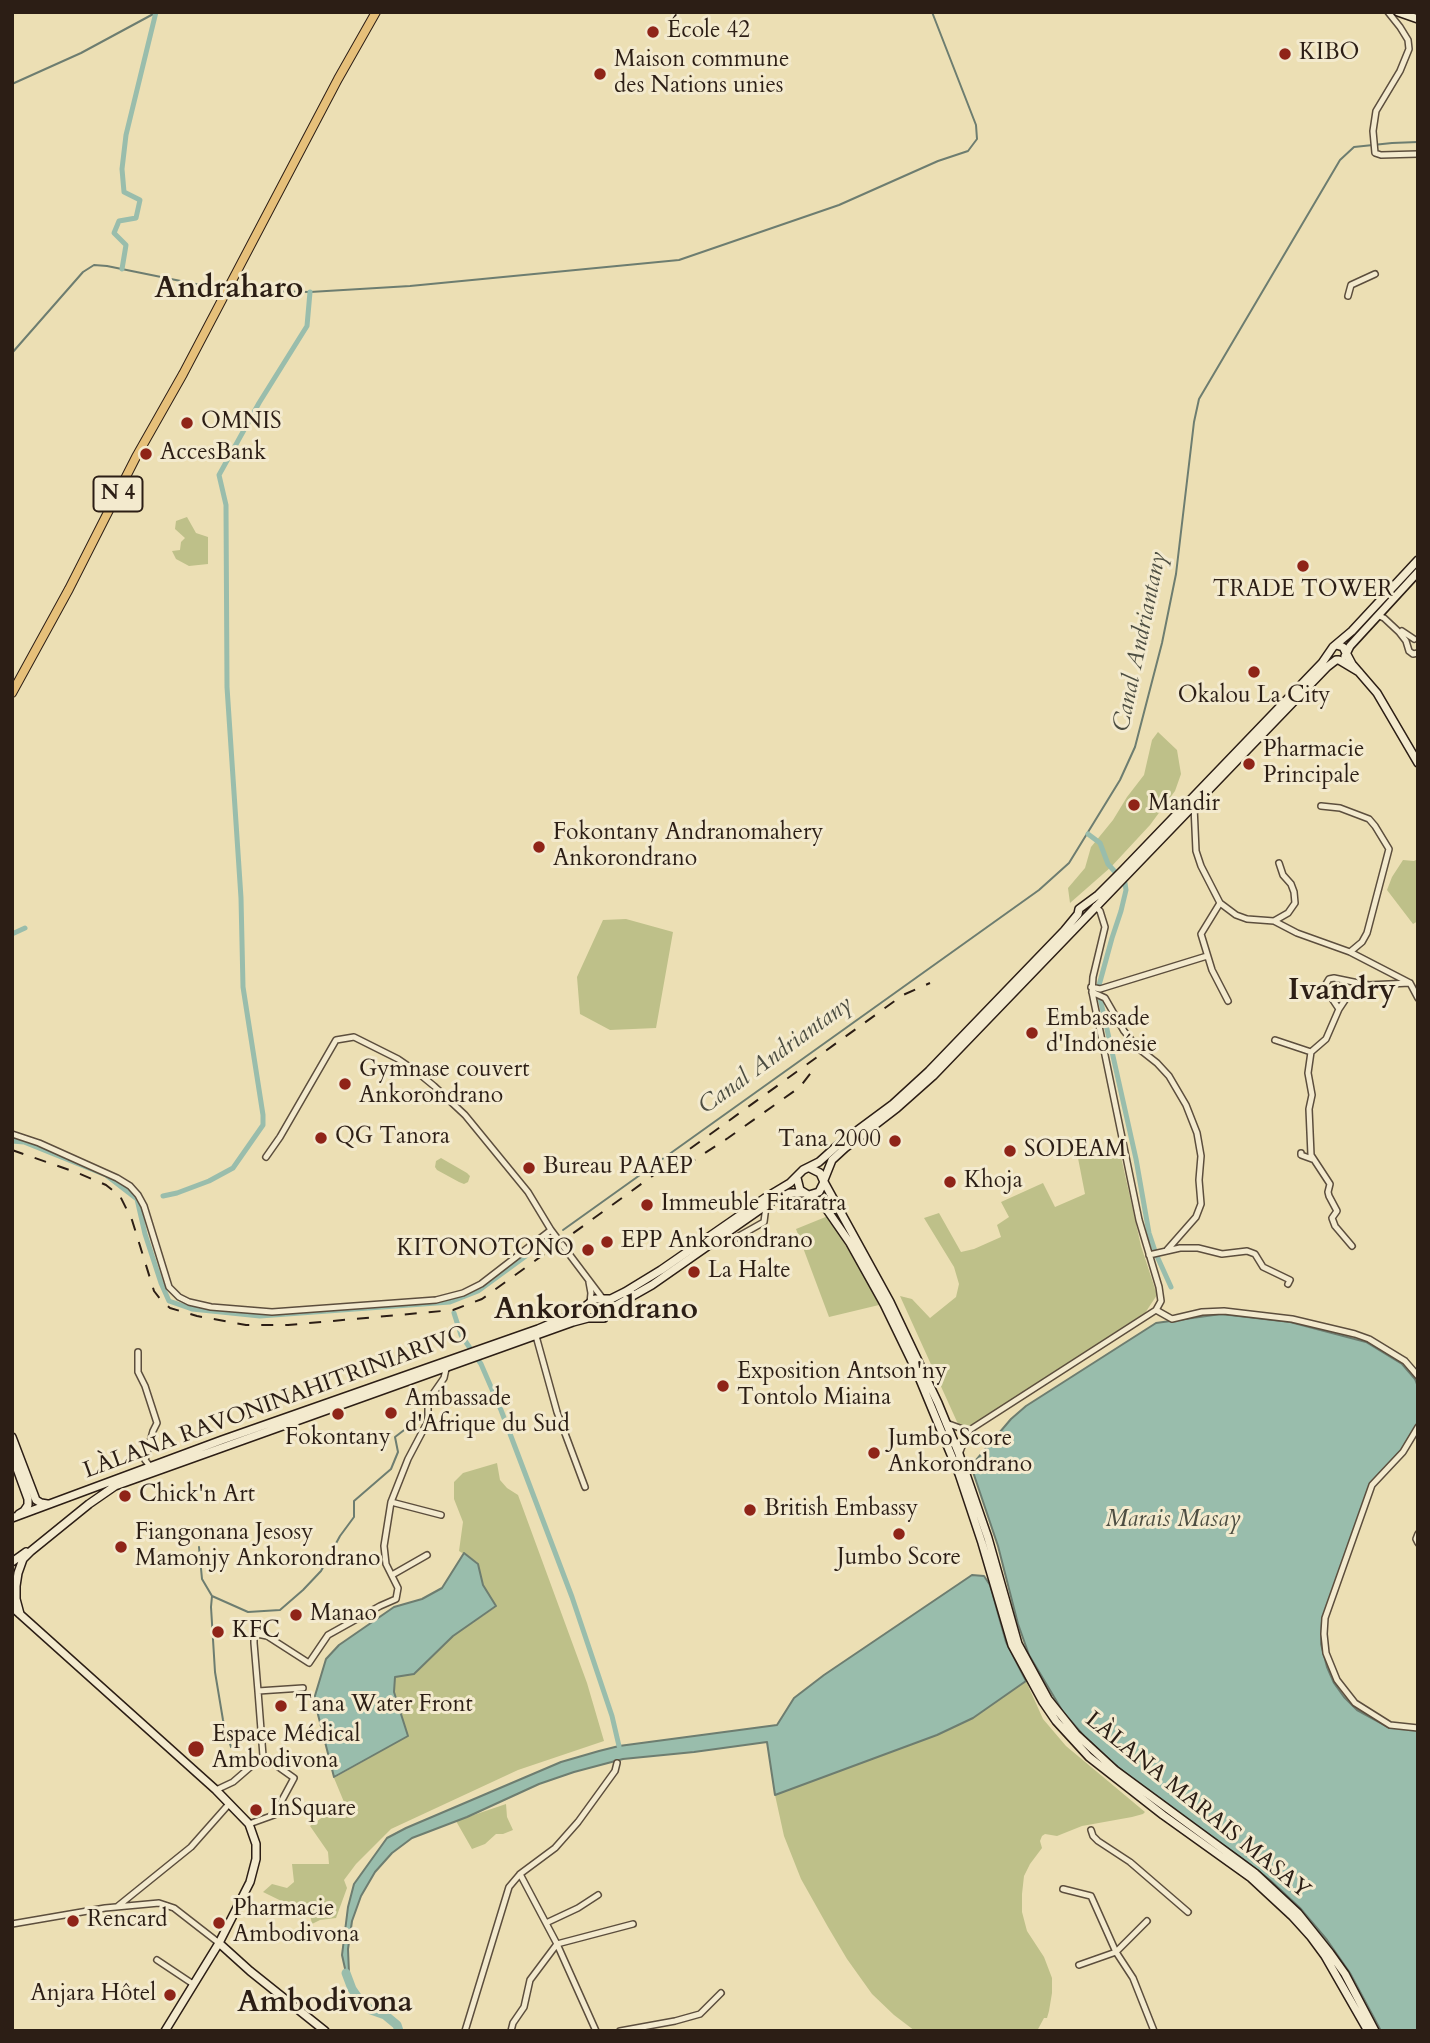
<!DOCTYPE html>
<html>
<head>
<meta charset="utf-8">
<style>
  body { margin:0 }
  #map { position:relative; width:1430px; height:2043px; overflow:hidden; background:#ecdfb4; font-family:Cardo,serif }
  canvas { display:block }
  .frame { position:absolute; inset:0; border:14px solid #2c1e15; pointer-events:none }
</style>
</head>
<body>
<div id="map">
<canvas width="1430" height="2043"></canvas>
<div class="frame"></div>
</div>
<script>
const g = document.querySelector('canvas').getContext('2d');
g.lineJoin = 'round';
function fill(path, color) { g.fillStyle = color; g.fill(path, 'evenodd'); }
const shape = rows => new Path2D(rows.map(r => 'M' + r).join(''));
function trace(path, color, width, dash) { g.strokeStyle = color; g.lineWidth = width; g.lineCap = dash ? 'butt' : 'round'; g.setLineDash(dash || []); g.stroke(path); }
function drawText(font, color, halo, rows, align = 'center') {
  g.font = font + ' Cardo,serif'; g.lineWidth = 6; g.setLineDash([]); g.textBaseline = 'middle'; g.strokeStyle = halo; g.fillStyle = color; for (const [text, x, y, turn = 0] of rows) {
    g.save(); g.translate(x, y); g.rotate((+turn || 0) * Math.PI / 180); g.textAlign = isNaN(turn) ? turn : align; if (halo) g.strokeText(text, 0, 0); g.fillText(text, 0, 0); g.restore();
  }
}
const green = shape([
  [187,517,196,533,208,537,208,564,189,566,176,559,172,551,180,550,181,542,185,538,175,529,176,521],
  [1158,732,1177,750,1181,774,1175,791,1150,825,1111,867,1070,903,1068,888,1085,868,1091,847,1113,820,1127,797,1144,775,1152,740],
  [1418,859,1418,921,1413,924,1387,890,1392,877,1403,860,1414,861],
  [626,919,673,932,656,1028,610,1030,580,1014,577,977,603,920],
  [1119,1148,1141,1246,1157,1295,1145,1313,967,1428,958,1424,900,1296,912,1299,930,1318,956,1297,959,1284,954,1267,924,1218,939,1213,961,1252,974,1249,1001,1237,997,1225,1009,1217,1001,1202,1043,1183,1055,1207,1085,1194,1077,1153],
  [441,1158,467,1173,470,1176,468,1182,464,1184,459,1182,437,1170,435,1167,436,1161],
  [828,1216,868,1283,879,1305,829,1317,796,1229],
  [497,1463,500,1480,507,1488,518,1495,587,1683,604,1741,518,1770,391,1829,356,1864,344,1880,347,1888,336,1918,320,1920,312,1924,310,1915,263,1892,272,1884,287,1888,294,1882,292,1864,329,1864,328,1852,310,1826,344,1802,334,1778,408,1736,394,1694,395,1677,415,1674,447,1640,496,1607,483,1586,477,1562,459,1551,463,1522,454,1499,454,1482,463,1473],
  [1026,1681,1043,1719,1066,1746,1145,1812,1143,1814,1132,1817,1082,1826,1057,1836,1045,1834,1042,1836,1040,1841,1042,1848,1030,1864,1024,1876,1022,1894,1022,1912,1027,1931,1044,1957,1052,1978,1052,1993,1049,2011,1047,2018,1044,2018,1037,2031,915,2031,894,2015,872,1994,847,1959,828,1927,801,1879,784,1836,775,1795,937,1735,973,1718],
  [506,1804,507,1817,513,1830,503,1834,496,1834,485,1844,472,1849,456,1821]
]);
const water = shape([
  [1221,1314,1290,1322,1366,1342,1402,1364,1415,1379,1418,1387,1418,1424,1410,1441,1377,1477,1322,1621,1321,1644,1327,1667,1334,1683,1344,1697,1357,1710,1388,1727,1418,1729,1418,2031,1381,2031,1350,1973,1327,1940,1300,1908,1270,1880,1240,1857,1149,1792,1113,1763,1084,1736,1063,1712,1029,1655,1018,1624,998,1546,971,1466,1011,1419,1026,1406,1156,1323,1221,1314],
  [464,1553,478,1564,483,1585,496,1606,453,1636,414,1674,395,1677,394,1692,408,1736,334,1777,314,1699,326,1659,339,1645,394,1607,422,1599,442,1588,464,1553],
  [972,1575,984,1576,990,1585,1006,1642,1026,1681,973,1718,937,1735,775,1795,767,1742,694,1752,623,1759,574,1772,539,1784,467,1817,412,1838,392,1853,375,1872,361,1896,352,1921,348,1949,349,1973,346,1973,342,1955,348,1907,354,1884,387,1838,406,1828,561,1762,599,1751,619,1746,777,1725,794,1698,824,1675,972,1575]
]);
const stream = shape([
  [12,84,81,53,157,12],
  [231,290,310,292,410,286,679,260,839,205,938,161,968,151,977,139,976,125,932,12],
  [12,353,83,272,94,265,107,266,225,290],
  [563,1230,1039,890,1069,863,1120,780,1135,747,1162,643,1176,574,1194,422,1199,399,1340,160,1354,147,1392,143,1418,142],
  [199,1547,202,1579,212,1596,248,1612,280,1610,303,1590,321,1571,340,1536,354,1517,354,1501,391,1469,398,1452,395,1437,416,1421],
  [212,1596,211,1607,215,1672,223,1720,231,1747]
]);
const canal = shape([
  [122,269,126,245,114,233,119,221,136,218,140,200,124,192,122,169,126,135,156,12],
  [1088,834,1100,843,1108,864,1125,883,1126,890,1121,911,1112,938,1098,989,1136,1159,1149,1233,1156,1254,1171,1287],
  [12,934,25,928],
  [12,1141,24,1142,106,1175,137,1199,145,1234,161,1283,169,1301,192,1309,260,1316,450,1302,478,1291,545,1242],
  [163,1196,177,1193,209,1181,233,1168,263,1125,263,1115,243,987,241,898,227,687,226,505,219,475,259,403,307,326,310,292],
  [454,1313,461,1335,481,1364,501,1410,572,1597,612,1716,619,1746]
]);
const river = shape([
  [346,1973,352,1989,361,2002,371,2010,385,2015,397,2025,399,2031]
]);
const minor = shape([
  [1388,12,1400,27,1408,40,1409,49,1400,71,1376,111,1373,131,1375,153,1381,155,1418,154],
  [1348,296,1351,285,1375,274],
  [1379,616,1384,618,1399,632,1406,641,1409,651,1413,654,1418,653],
  [1402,631,1414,639],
  [1194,806,1196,851,1201,866,1220,903,1236,915,1247,919,1274,921,1297,933,1350,952,1410,983,1418,998],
  [1321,806,1340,808,1369,819,1375,826,1389,849,1367,933,1362,942,1350,952],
  [1220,903,1201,934,1212,970,1228,1001],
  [1274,921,1288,913,1295,903,1294,892,1291,884,1283,875,1279,863],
  [1091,987,1100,989,1207,956],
  [1092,992,1105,998,1124,1031,1138,1048,1157,1063,1169,1076,1186,1105,1197,1133,1201,1156,1199,1180,1201,1204,1196,1217,1167,1250],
  [1339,1009,1329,994,1326,984,1329,979,1334,978,1368,985,1410,983],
  [1275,1040,1311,1052],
  [12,1134,39,1143,117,1178,130,1186,138,1195,144,1206,169,1287,179,1297,189,1302,211,1307,272,1312,436,1300,463,1293,481,1284,551,1230],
  [1301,1153,1301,1155,1312,1159],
  [266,1157,280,1137,336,1040,354,1037,398,1059,417,1072,434,1086,465,1115,528,1192,551,1230,603,1299],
  [714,1243,732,1240,764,1222,766,1206],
  [1352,1246,1335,1226,1332,1218,1337,1211,1329,1196,1328,1192,1330,1184,1311,1155,1309,1109,1312,1095,1308,1073,1311,1052,1326,1039,1339,1009,1347,997,1368,985],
  [1149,1255,1180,1248,1198,1248,1222,1254,1247,1251,1255,1254,1263,1267,1290,1280,1288,1284],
  [589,1282,591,1293,590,1303],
  [1156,1310,1172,1319,1202,1312,1224,1311,1292,1319,1355,1334,1369,1339,1405,1361,1418,1376],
  [536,1336,557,1412,585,1487],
  [138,1352,138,1372,145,1386,157,1423,153,1431,145,1460,149,1465,148,1471],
  [946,1423,968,1431],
  [1418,1427,1403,1452,1372,1485,1325,1618,1324,1634,1326,1653,1337,1680,1355,1703,1390,1725,1418,1728],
  [959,1454,968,1431,1156,1310,1161,1301,1159,1287,1139,1220,1092,992,1093,977,1105,927,1100,911,1095,906],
  [391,1502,441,1515],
  [1418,1534,1416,1539,1418,1543],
  [392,1575,427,1555],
  [258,1691,254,1643,254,1637,257,1634,267,1636,309,1663,328,1635,380,1606,396,1599,398,1588,386,1564,384,1546,391,1502,408,1459,428,1421,428,1401,444,1378,446,1369],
  [216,1790,233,1782,263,1756,258,1691,303,1688],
  [249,1824,274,1815,294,1778,263,1756],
  [1091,1830,1093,1836,1098,1841,1130,1862,1188,1912],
  [520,1874,557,1944,596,2031],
  [1063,1889,1091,1896,1116,1952,1133,1978,1154,2031],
  [118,1906,191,1847,229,1804],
  [546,1923,578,1908,598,1895],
  [12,1924,105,1908,159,1903,174,1908,219,1943],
  [157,1960,193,1984],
  [1079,1965,1116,1952,1147,1921],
  [465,2031,509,1887,520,1874,555,1848,578,1822,615,1771,617,1763],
  [511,2031,513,2023,524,2007,530,1980,557,1944,633,1924],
  [620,2031,675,2021,700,2014,721,1993]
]);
const secondary = shape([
  [1398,12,1418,19],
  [1336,645,1343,647,1352,664,1377,693,1418,763],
  [1345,656,1350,646,1418,572],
  [797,1178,800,1190,823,1204,850,1243,884,1304,916,1370,959,1474,982,1543,1012,1645,1043,1702,1056,1721,1089,1757,1163,1815,1251,1878,1292,1916,1311,1937,1325,1956,1368,2031],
  [824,1180,832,1160,845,1148,897,1108,933,1076,1327,667,1336,660,1339,660,1359,672],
  [824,1182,890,1302,938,1403,959,1454,988,1538,1018,1644,1048,1699,1076,1734,1115,1770,1255,1873,1298,1913,1330,1953,1345,1974,1375,2031],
  [809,1195,819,1192,824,1182,820,1173,810,1168],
  [12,1437,36,1500,41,1503,47,1504],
  [12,1455,28,1499,28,1505,24,1511,19,1514],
  [12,1518,222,1440,538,1329,578,1312,595,1299,611,1299,625,1292,661,1270,765,1198,790,1183,803,1170,819,1162,839,1144,893,1104,929,1071,1064,931,1078,914,1079,909,1098,895,1123,870,1322,663,1333,647,1352,631,1418,560],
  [12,1562,26,1552],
  [12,1607,216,1790,249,1824,256,1844,256,1859,250,1882,219,1943,165,2031],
  [20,1614,16,1599,16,1586,18,1573,23,1559,31,1551,89,1504,115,1486,573,1322,588,1318,604,1318,615,1306,652,1285,771,1202,790,1193,802,1193],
  [219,1943,250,1971,325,2031]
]);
const primary = shape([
  [12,693,69,589,136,457,183,374,338,79,376,12]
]);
const rail = shape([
  [12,1150,78,1173,106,1185,120,1196,132,1220,154,1291,161,1300,170,1308,197,1316,246,1325,288,1325,453,1310,482,1299,903,995,930,983],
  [685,1166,728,1138,800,1087,817,1065]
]);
const markers = [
  [653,32,7,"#8f2418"],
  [1285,54,7,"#8f2418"],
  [600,74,7,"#8f2418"],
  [187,423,7,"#8f2418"],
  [146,454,7,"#8f2418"],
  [1303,566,7,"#8f2418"],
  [1254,672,7,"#8f2418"],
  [1249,764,7,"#8f2418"],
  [1134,805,7,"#8f2418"],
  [539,847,7,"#8f2418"],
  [1032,1033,7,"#8f2418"],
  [345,1084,7,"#8f2418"],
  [321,1138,7,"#8f2418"],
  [895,1141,7,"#8f2418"],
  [1010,1151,7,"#8f2418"],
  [529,1168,7,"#8f2418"],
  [950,1182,7,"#8f2418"],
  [647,1205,7,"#8f2418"],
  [607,1242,7,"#8f2418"],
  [588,1250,7,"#8f2418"],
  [694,1272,7,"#8f2418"],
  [723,1386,7,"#8f2418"],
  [391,1413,7,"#8f2418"],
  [338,1414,7,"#8f2418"],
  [874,1453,7,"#8f2418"],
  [125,1496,7,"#8f2418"],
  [750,1510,7,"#8f2418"],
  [899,1534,7,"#8f2418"],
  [121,1547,7,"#8f2418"],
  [296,1615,7,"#8f2418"],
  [218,1632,7,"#8f2418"],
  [281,1706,7,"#8f2418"],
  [196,1749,9,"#8f2418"],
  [256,1810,7,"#8f2418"],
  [73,1921,7,"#8f2418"],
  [219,1923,7,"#8f2418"],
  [170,1995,7,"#8f2418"]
];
const shields = [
  [118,494,49]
];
const shieldNames = [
  ["N 4",118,494]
];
const poiNames = [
  ["École 42",667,32],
  ["KIBO",1299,54],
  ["Maison commune",614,61],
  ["des Nations unies",614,87],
  ["OMNIS",201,423],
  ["AccesBank",160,454],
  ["TRADE TOWER",1303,591,"center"],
  ["Okalou La City",1254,697,"center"],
  ["Pharmacie",1263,751],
  ["Principale",1263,777],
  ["Mandir",1148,805],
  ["Fokontany Andranomahery",553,834],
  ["Ankorondrano",553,860],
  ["Embassade",1046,1020],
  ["d'Indonésie",1046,1046],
  ["Gymnase couvert",359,1071],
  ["Ankorondrano",359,1097],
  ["QG Tanora",335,1138],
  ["Tana 2000",881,1141,"right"],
  ["SODEAM",1024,1151],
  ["Bureau PAAEP",543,1168],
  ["Khoja",964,1182],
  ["Immeuble Fitaratra",661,1205],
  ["EPP Ankorondrano",621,1242],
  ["KITONOTONO",574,1250,"right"],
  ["La Halte",708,1272],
  ["Exposition Antson'ny",737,1373],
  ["Tontolo Miaina",737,1399],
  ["Ambassade",405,1400],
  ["d'Afrique du Sud",405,1426],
  ["Fokontany",338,1439,"center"],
  ["Jumbo Score",888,1440],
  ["Ankorondrano",888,1466],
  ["Chick'n Art",139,1496],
  ["British Embassy",764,1510],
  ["Fiangonana Jesosy",135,1534],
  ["Mamonjy Ankorondrano",135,1560],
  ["Jumbo Score",899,1559,"center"],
  ["Manao",310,1615],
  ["KFC",232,1632],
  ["Tana Water Front",295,1706],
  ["Espace Médical",212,1736],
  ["Ambodivona",212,1762],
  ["InSquare",270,1810],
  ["Pharmacie",233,1910],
  ["Ambodivona",233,1936],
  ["Rencard",87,1921],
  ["Anjara Hôtel",156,1995,"right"]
];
const streetNames = [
  ["LÀLANA RAVONINAHITRINIARIVO",276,1403,-20],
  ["LÀLANA MARAIS MASAY",1197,1806,39]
];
const waterNames = [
  ["Canal Andriantany",1141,642,-78],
  ["Canal Andriantany",776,1056,-36],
  ["Marais Masay",1173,1520]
];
const districtNames = [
  ["Andraharo",229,290],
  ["Ivandry",1342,992],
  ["Ankorondrano",596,1311],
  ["Ambodivona",325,2004]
];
fill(green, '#bec089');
fill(water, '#99bdac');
trace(water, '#6d7d70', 2);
trace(stream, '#6d7d70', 2);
trace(canal, '#99bdac', 5);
trace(river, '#99bdac', 9);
trace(minor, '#5c4e3d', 8);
trace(secondary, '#2c1e15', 10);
trace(primary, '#2c1e15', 10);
trace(minor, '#f3eace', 5);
trace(secondary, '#f3eace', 7);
trace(primary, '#e6c07a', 8);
trace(rail, '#2c1e15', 2, [12, 12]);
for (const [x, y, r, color] of markers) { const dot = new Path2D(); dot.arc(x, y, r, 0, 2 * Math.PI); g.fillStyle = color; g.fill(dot); trace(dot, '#f3eace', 2.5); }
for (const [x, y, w] of shields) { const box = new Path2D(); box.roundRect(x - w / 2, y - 17.5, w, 35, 5); g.fillStyle = '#f3eace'; g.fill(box); trace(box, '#2c1e15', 2); }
drawText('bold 21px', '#2c1e15', null, shieldNames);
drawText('23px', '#2c1e15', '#f3eace', poiNames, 'left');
drawText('23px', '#2c1e15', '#f3eace', streetNames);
drawText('italic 24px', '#4d4e42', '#f3eace', waterNames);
drawText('bold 30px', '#2c1e15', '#f3eace', districtNames);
</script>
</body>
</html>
